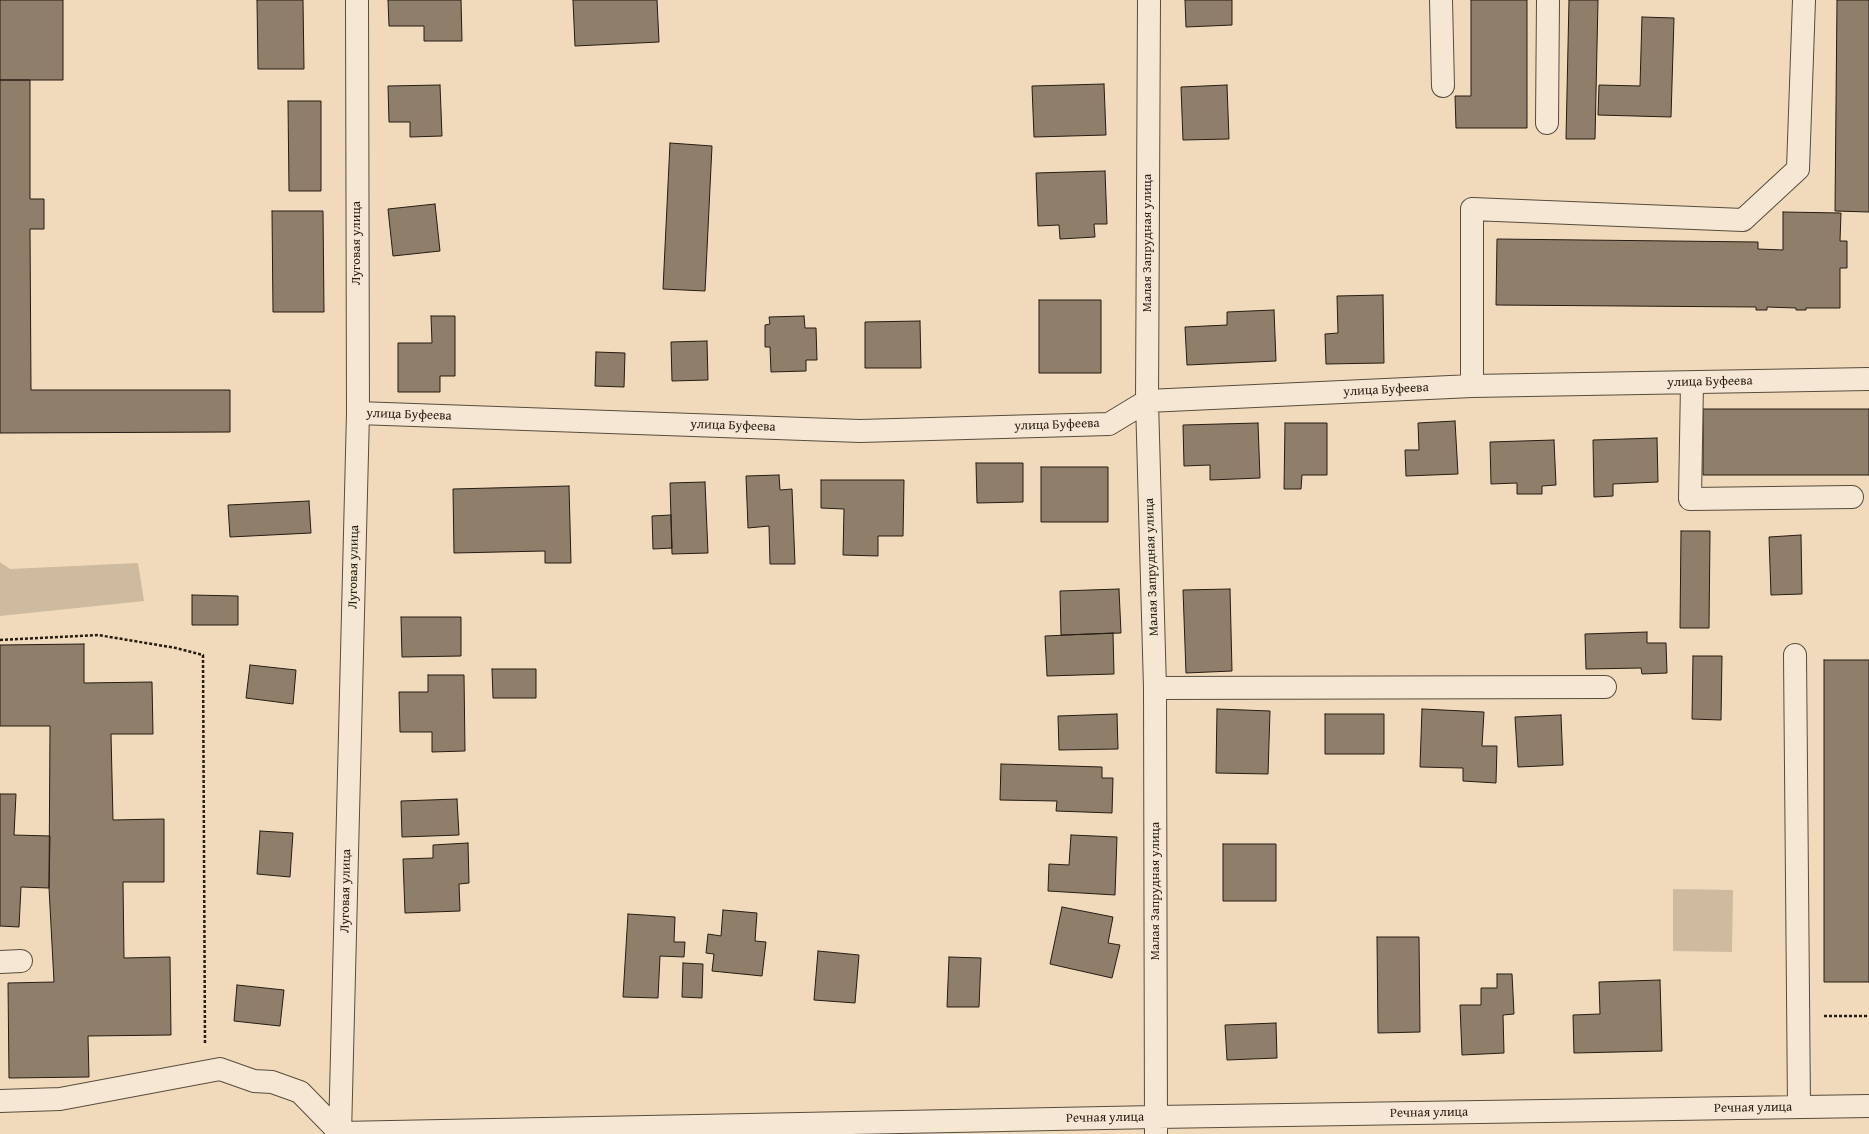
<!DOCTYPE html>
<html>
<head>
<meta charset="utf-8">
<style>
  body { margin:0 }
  canvas { display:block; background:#f0dabb }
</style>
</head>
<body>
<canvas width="1869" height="1134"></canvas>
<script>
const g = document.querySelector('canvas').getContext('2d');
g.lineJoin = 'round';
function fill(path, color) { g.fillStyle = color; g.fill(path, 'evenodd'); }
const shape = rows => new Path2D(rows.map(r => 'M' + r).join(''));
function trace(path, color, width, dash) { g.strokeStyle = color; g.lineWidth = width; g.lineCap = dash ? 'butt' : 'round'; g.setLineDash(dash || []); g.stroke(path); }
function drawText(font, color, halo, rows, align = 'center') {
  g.font = font + ' "Gentium Book Plus",serif'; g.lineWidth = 3; g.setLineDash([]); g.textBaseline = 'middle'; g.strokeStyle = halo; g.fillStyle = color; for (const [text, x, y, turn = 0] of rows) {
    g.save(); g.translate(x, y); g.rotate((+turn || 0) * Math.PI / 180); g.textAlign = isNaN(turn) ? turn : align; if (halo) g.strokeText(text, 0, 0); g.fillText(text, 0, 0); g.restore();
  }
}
const green = shape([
  [0,562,10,569,138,563,144,601,0,616],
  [1673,889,1733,890,1732,952,1673,951]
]);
const building = shape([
  [0,0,63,0,63,80,0,80,0,0],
  [257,0,303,0,304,69,258,69,257,0],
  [388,0,461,0,462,41,424,41,424,26,389,26,388,0],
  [573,0,657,0,659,42,575,46,573,0],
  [1185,0,1232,0,1232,25,1186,27,1185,0],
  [1471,0,1527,0,1527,128,1456,128,1455,96,1471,96,1471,0],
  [1569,0,1598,0,1595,139,1566,139,1569,0],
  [1837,0,1869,0,1869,212,1835,211,1837,0],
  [1642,17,1674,18,1671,117,1598,115,1599,85,1640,86,1642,17],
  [0,80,30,80,30,199,44,199,44,229,30,229,31,390,230,390,230,432,0,433,0,80],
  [1104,84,1106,135,1034,137,1032,86,1104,84],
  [440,85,442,136,410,137,410,122,389,122,388,86,440,85],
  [1227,85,1229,139,1183,140,1181,87,1227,85],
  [288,101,321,101,321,191,289,191,288,101],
  [670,143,712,146,705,291,663,289,670,143],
  [1105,171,1107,224,1094,224,1095,237,1060,239,1059,225,1038,226,1036,173,1105,171],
  [435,204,440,251,393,256,388,209,435,204],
  [272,211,323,211,324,312,273,312,272,211],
  [1783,212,1841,213,1840,241,1847,241,1847,268,1840,268,1840,308,1806,308,1806,310,1796,310,1796,308,1767,307,1767,310,1756,310,1756,307,1496,305,1497,239,1758,242,1758,249,1783,250,1783,212],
  [1383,295,1384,363,1326,364,1325,334,1338,333,1337,296,1383,295],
  [1039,300,1101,300,1101,373,1039,373,1039,300],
  [1274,310,1276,361,1187,365,1185,327,1227,325,1227,312,1274,310],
  [431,316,455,316,455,376,440,376,440,392,398,392,398,343,432,343,431,316],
  [804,316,805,328,816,328,817,360,806,360,806,371,771,372,770,347,765,347,765,325,770,324,769,317,804,316],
  [920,321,921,368,865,368,865,322,920,321],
  [707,341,708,380,672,381,671,342,707,341],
  [596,352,625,353,624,387,595,386,596,352],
  [1703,409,1869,409,1869,475,1703,475,1703,409],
  [1455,421,1458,474,1406,476,1405,450,1419,450,1418,423,1455,421],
  [1258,423,1260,478,1210,480,1210,465,1184,466,1183,425,1258,423],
  [1285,423,1327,423,1327,475,1302,475,1301,489,1284,489,1285,423],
  [1657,438,1658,482,1613,484,1613,496,1594,497,1593,440,1657,438],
  [1554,440,1556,485,1542,486,1542,494,1517,494,1517,483,1491,484,1490,442,1554,440],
  [976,463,1023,463,1023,502,977,503,976,463],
  [1041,467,1108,467,1108,522,1041,522,1041,467],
  [779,475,780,490,792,489,795,564,770,564,769,526,748,528,746,476,779,475],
  [821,480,904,480,903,536,878,536,878,556,843,555,844,509,821,508,821,480],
  [705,482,708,553,672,554,670,483,705,482],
  [569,486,571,563,545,563,545,551,454,553,453,489,569,486],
  [309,501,311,533,230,537,228,505,309,501],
  [671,515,672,548,653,549,652,516,671,515],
  [1681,531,1710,531,1709,628,1680,628,1681,531],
  [1801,535,1802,594,1771,595,1769,537,1801,535],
  [1119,589,1121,633,1061,635,1060,591,1119,589],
  [1230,589,1232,671,1186,673,1183,590,1230,589],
  [192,595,238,596,238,625,192,625,192,595],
  [401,617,461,617,461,656,402,657,401,617],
  [1647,632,1647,643,1666,643,1667,673,1642,674,1641,668,1586,669,1585,634,1647,632],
  [1113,633,1114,674,1047,676,1045,636,1113,633],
  [84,644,84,683,152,682,153,734,111,734,113,820,164,819,164,882,123,882,124,958,170,957,171,1035,88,1036,89,1077,9,1078,8,983,54,982,49,888,50,726,0,726,0,645,84,644],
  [1693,656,1722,656,1721,720,1692,719,1693,656],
  [1824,660,1869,660,1869,982,1824,982,1824,660],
  [250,665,296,670,293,704,246,698,250,665],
  [492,669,536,669,536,698,493,698,492,669],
  [428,675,464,675,465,751,432,752,432,732,400,732,399,692,428,692,428,675],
  [1217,709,1270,711,1268,774,1216,773,1217,709],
  [1422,709,1484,712,1482,746,1497,746,1496,783,1463,781,1463,768,1420,767,1422,709],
  [1117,714,1118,749,1059,750,1058,716,1117,714],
  [1325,714,1384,714,1384,754,1325,754,1325,714],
  [1561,715,1563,765,1518,767,1515,717,1561,715],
  [1001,764,1102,767,1102,778,1113,778,1112,813,1056,811,1057,801,1000,800,1001,764],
  [0,794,16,794,14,835,50,836,49,888,21,887,19,927,0,926,0,794],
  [457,799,459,835,402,837,401,801,457,799],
  [260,831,293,833,290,877,257,874,260,831],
  [1071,835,1117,837,1115,895,1048,891,1049,864,1069,865,1071,835],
  [468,843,469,883,459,884,460,911,405,913,403,859,433,858,433,845,468,843],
  [1223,844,1276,844,1276,901,1223,901,1223,844],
  [1062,907,1113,917,1108,943,1120,945,1112,978,1050,964,1062,907],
  [723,910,757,913,755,941,766,942,762,976,712,971,714,954,706,953,708,934,721,936,723,910],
  [628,914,675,917,674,942,685,942,684,957,660,956,658,998,623,997,628,914],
  [1377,937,1419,937,1420,1032,1378,1033,1377,937],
  [818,951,859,955,855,1003,814,1000,818,951],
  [949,957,981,958,979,1007,947,1007,949,957],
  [683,963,703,964,702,998,682,997,683,963],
  [1497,974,1512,974,1514,1014,1503,1015,1504,1053,1462,1055,1460,1005,1481,1005,1481,988,1497,988,1497,974],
  [1660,980,1662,1051,1574,1053,1573,1015,1600,1014,1599,982,1660,980],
  [237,985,284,990,280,1026,234,1021,237,985],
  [1276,1023,1277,1058,1227,1060,1225,1025,1276,1023]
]);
const path = shape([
  [0,640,98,635,176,648,203,655,205,1045],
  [1824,1016,1869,1016]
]);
const minor = shape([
  [1149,0,1147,401,1155,688,1156,1134],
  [1441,0,1443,86],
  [1547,123,1548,0],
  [1692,383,1690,499,1852,497],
  [1472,386,1472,209,1743,220,1798,169,1804,0],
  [358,413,860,431,1109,424,1147,401,1472,386,1869,379],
  [1795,655,1799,1107],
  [1155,688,1605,687],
  [0,962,21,961],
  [0,1101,60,1099,220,1069,254,1081,272,1082,300,1092,340,1133,1156,1117,1869,1106],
  [340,1134,358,413,357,0]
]);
const streetNames = [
  ["Луговая улица",357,243,-90],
  ["Малая Запрудная улица",1148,243,-90],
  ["улица Буфеева",1710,382,-1],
  ["улица Буфеева",1386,390,-3],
  ["улица Буфеева",409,415,2],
  ["улица Буфеева",1057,425,-2],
  ["улица Буфеева",733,426,2],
  ["Луговая улица",354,567,-89],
  ["Малая Запрудная улица",1152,567,-92],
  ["Луговая улица",346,891,-89],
  ["Малая Запрудная улица",1156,891,-90],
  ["Речная улица",1753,1108,-1],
  ["Речная улица",1429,1113,-1],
  ["Речная улица",1105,1118,-1]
];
fill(green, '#ceba9e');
fill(building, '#8f7f6a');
trace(building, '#261c12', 1);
trace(minor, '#584c3c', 24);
trace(path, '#261c12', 2.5, [3, 2]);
trace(minor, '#f5e7d3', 22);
drawText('13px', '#261c12', '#f5e7d3', streetNames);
</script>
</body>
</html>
